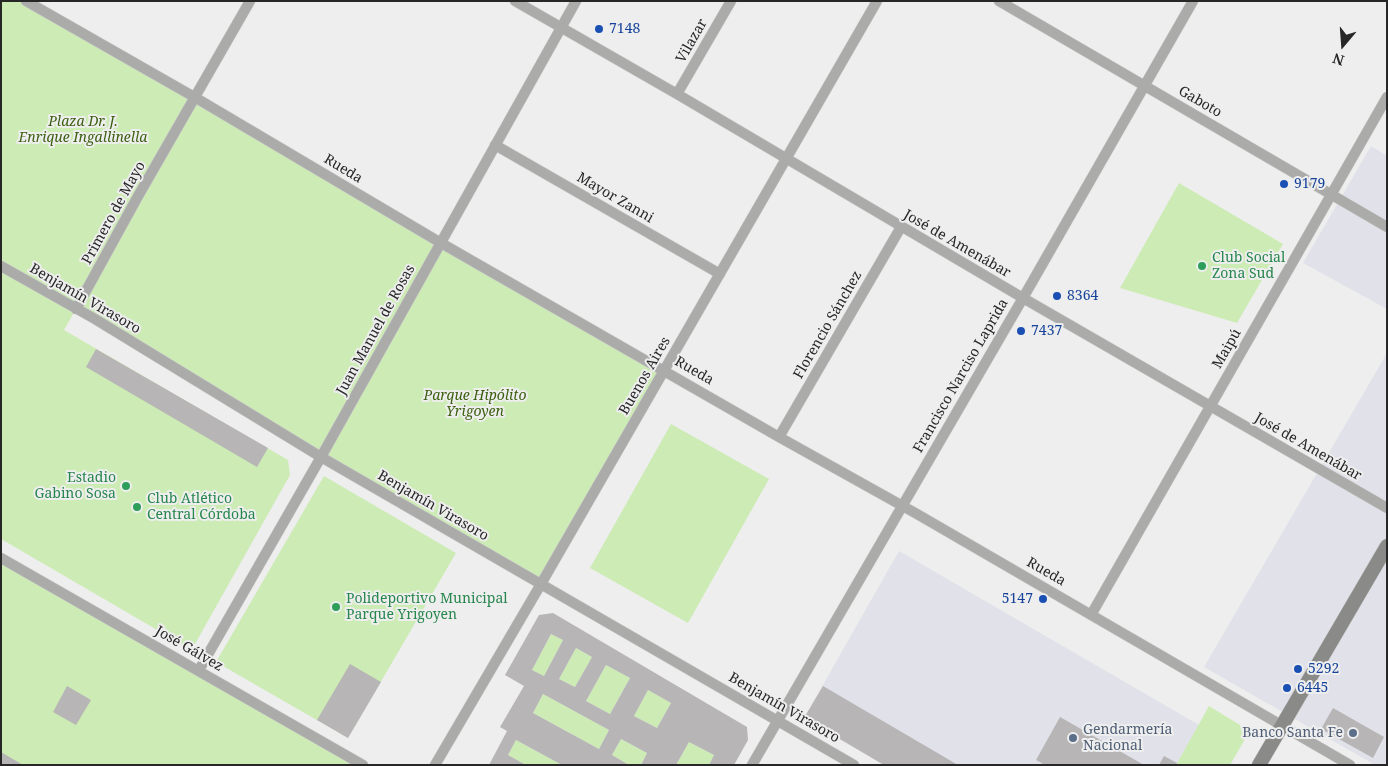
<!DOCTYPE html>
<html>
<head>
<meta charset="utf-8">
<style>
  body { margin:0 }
  #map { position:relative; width:1388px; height:766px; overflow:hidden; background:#eeeeef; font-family:"Noto Serif",serif }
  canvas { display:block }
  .frame { position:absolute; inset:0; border:2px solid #272728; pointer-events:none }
  .north { position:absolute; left:1318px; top:20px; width:50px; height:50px; -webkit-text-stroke:4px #eeeeef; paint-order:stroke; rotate:198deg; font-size:14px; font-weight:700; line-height:20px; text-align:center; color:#272728 }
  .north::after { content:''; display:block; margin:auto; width:18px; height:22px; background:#272728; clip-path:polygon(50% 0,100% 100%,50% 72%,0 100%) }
</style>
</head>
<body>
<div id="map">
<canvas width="1388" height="766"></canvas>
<div class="frame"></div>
<div class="north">N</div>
</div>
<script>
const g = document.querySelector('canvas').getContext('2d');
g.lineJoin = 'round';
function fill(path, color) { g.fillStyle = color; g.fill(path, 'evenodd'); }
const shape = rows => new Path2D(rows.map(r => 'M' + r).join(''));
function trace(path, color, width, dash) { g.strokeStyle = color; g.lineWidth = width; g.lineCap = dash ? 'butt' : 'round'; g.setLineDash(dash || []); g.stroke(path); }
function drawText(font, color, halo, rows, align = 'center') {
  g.font = font + ' "Noto Serif",serif'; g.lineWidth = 4; g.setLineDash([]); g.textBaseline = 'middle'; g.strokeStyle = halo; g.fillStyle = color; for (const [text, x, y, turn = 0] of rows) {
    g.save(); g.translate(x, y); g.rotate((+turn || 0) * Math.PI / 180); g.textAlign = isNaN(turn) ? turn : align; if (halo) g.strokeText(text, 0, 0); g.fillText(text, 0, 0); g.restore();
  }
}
const built = shape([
  [1371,146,1387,156,1387,309,1303,263],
  [1387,353,1387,763,1386,765,1375,765,1204,667],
  [899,551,1199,725,1176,765,884,765,804,718]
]);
const green = shape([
  [1,1,26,1,664,370,541,584,76,309,64,330,288,460,290,475,195,644,183,645,1,539],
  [1179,183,1283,244,1237,323,1120,288],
  [671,424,769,479,688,623,590,568],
  [324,476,456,553,348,738,216,662],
  [1,558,363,765,1,765],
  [551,634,563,640,544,676,532,670],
  [576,648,592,657,575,687,559,679],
  [606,665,630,678,610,714,586,701],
  [648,690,671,703,657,728,634,716],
  [543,694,609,730,599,749,533,713],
  [1209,706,1240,725,1244,741,1230,765,1176,765],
  [621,739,647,753,641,765,629,765,612,755],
  [516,740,562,765,526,765,508,755],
  [689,742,714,755,709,765,676,765]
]);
const building = shape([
  [96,349,268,448,257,467,86,367],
  [553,613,747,727,748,740,734,765,709,765,714,755,689,742,676,765,641,765,647,753,621,739,612,755,629,765,562,765,516,740,508,755,526,765,489,765,507,731,500,727,524,686,505,675,539,615],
  [551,634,563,640,544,676,532,670],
  [576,648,592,657,575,687,559,679],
  [606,665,630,678,610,714,586,701],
  [648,690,671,703,657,728,634,716],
  [543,694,609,730,599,749,533,713],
  [350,664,381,682,348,738,317,720],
  [67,686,91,700,76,725,53,712],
  [823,686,958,765,884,765,804,718],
  [1333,708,1384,737,1373,758,1321,729],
  [1060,717,1144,765,1045,765,1036,760],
  [1,752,23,765,1,765],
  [1164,756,1177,763,1176,765,1159,765]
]);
const street = shape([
  [26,1,196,98,441,243,779,437,917,514,1350,765],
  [515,1,677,94,1023,298,1387,508],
  [999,1,1387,227],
  [677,94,731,1],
  [495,145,720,274],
  [1,266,95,319,321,457,854,765],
  [76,309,137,198,250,1],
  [779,437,901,227],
  [1,558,363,765],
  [1091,615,1387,97],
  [199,670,321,457,576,1],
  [435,765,541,584,877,1],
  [752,765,1023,298,1193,1]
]);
const secondary = shape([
  [1259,765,1387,546]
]);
const markers = [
  [599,29,5,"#1a4fb4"],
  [1284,184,5,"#1a4fb4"],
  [1202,266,5,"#2e9e5b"],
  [1057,296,5,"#1a4fb4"],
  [1021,331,5,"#1a4fb4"],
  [126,486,5,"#2e9e5b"],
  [137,507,5,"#2e9e5b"],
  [1043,599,5,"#1a4fb4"],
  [336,607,5,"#2e9e5b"],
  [1298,669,5,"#1a4fb4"],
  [1287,688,5,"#1a4fb4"],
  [1353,733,5,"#5c6f8a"],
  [1073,738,5,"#5c6f8a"]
];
const transitNames = [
  ["7148",609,29],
  ["9179",1294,184],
  ["8364",1067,296],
  ["7437",1031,331],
  ["5147",1033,599,"right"],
  ["5292",1308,669],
  ["6445",1297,688]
];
const streetNames = [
  ["Vilazar",692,41,-60],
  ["Gaboto",1200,102,30],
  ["Rueda",343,169,31],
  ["Mayor Zanni",615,198,30],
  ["Primero de Mayo",114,213,-61],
  ["José de Amenábar",957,244,30],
  ["Benjamín Virasoro",85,299,30],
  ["Florencio Sánchez",828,325,-60],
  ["Juan Manuel de Rosas",376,330,-61],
  ["Maipú",1227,349,-60],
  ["Rueda",694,371,30],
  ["Buenos Aires",645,376,-60],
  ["Francisco Narciso Laprida",961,376,-60],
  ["José de Amenábar",1308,447,30],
  ["Benjamín Virasoro",433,506,30],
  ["Rueda",1046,572,30],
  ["José Gálvez",189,649,30],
  ["Benjamín Virasoro",784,708,30]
];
const parkNames = [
  ["Plaza Dr. J.",83,122],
  ["Enrique Ingallinella",83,138],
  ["Parque Hipólito",475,396],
  ["Yrigoyen",475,412]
];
const leisureNames = [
  ["Club Social",1212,258],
  ["Zona Sud",1212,274],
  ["Estadio",116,478,"right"],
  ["Gabino Sosa",116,494,"right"],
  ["Club Atlético",147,499],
  ["Central Córdoba",147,515],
  ["Polideportivo Municipal",346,599],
  ["Parque Yrigoyen",346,615]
];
const serviceNames = [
  ["Gendarmería",1083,730],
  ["Nacional",1083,746],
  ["Banco Santa Fe",1343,733,"right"]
];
fill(built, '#e1e1e9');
fill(green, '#cdebb4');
fill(building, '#b7b5b6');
trace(street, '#cacacb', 11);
trace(secondary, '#cacacb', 15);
trace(street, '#ababaa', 10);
trace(secondary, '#8a8a89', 14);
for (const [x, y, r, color] of markers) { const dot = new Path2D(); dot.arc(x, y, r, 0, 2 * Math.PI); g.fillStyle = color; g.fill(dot); trace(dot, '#eeeeef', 2); }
drawText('14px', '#164399', '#eeeeef', transitNames, 'left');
drawText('14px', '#272728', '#eeeeef', streetNames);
drawText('italic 14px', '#3c6010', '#eeeeef', parkNames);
drawText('14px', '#27864d', '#eeeeef', leisureNames, 'left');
drawText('14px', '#4e5e75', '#eeeeef', serviceNames, 'left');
</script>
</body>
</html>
